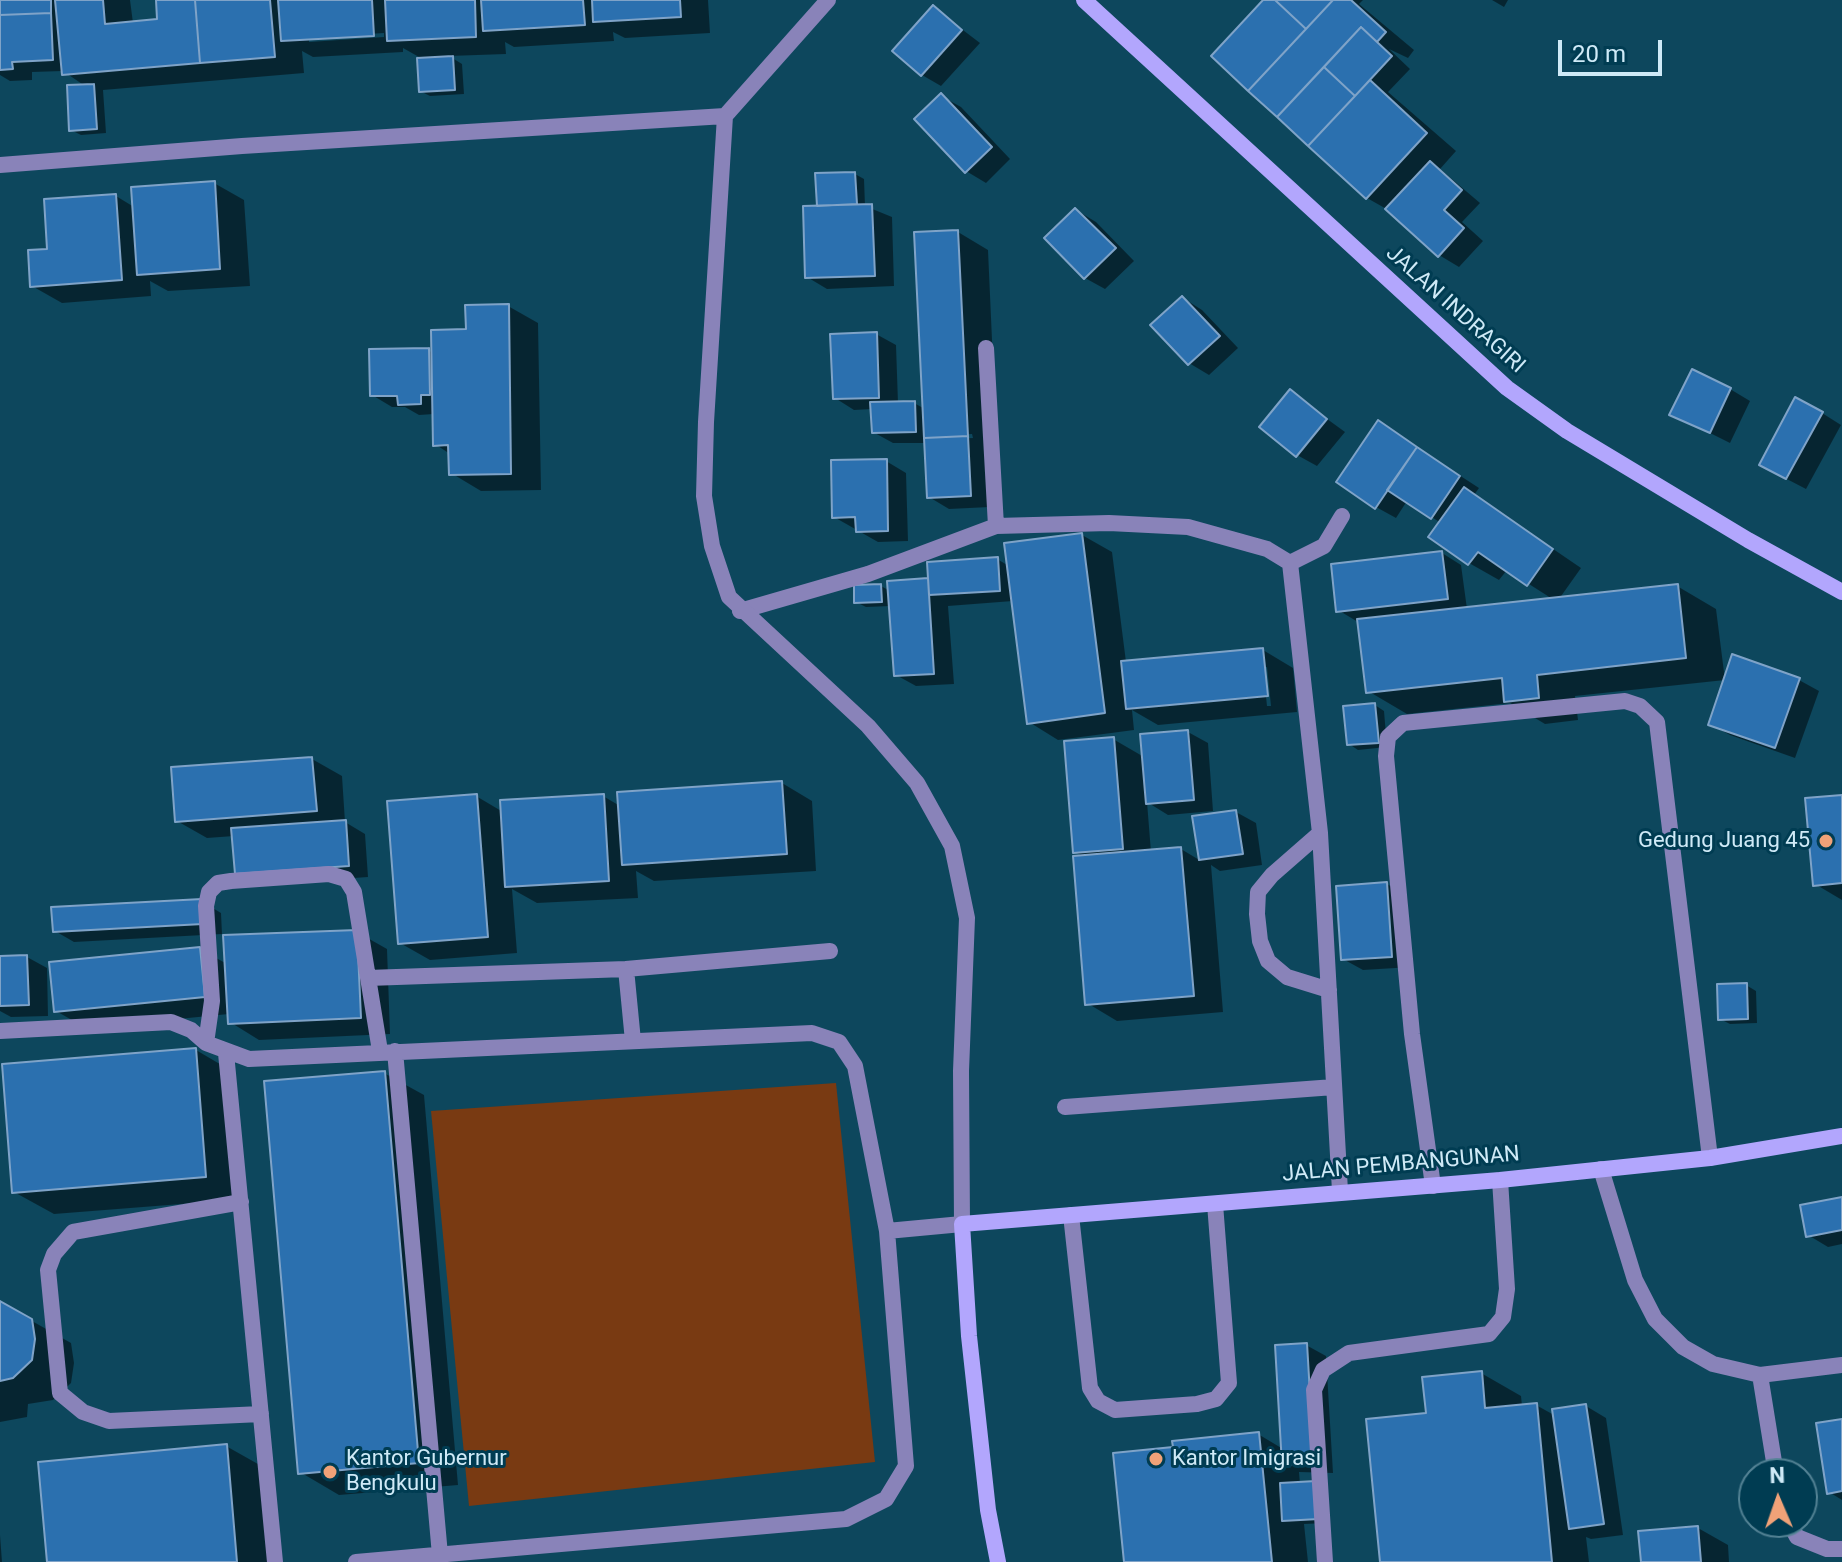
<!DOCTYPE html>
<html>
<head>
<meta charset="utf-8">
<style>
  body { margin:0 }
  #map { position:relative; width:1842px; height:1562px; overflow:hidden; background:#0d475d; font-family:Roboto,sans-serif }
  canvas { display:block }
  .north { position:absolute; left:1738px; top:1458px; width:80px; height:80px; box-sizing:border-box; background:#003c52; border:2px solid #538294; border-radius:50%; rotate:358deg; font-size:22px; font-weight:700; line-height:32px; text-align:center; color:#cfeaf7 }
  .north::after { content:''; display:block; margin:auto; width:28px; height:36px; background:#f0a278; clip-path:polygon(50% 0,100% 100%,50% 72%,0 100%) }
  .scale { position:absolute; left:1558px; top:40px; width:104px; height:36px; box-sizing:border-box; border:4px solid #cfeaf7; border-top:0; padding-left:10px; font-size:24px; line-height:28px; white-space:nowrap; color:#cfeaf7; -webkit-text-stroke:6px #003c52; paint-order:stroke }
</style>
</head>
<body>
<div id="map">
<canvas width="1842" height="1562"></canvas>
<div class="north">N</div>
<div class="scale">20 m</div>
</div>
<script>
const g = document.querySelector('canvas').getContext('2d');
g.lineJoin = 'round';
function fill(path, color) { g.fillStyle = color; g.fill(path, 'evenodd'); }
const shape = rows => new Path2D(rows.map(r => 'M' + r).join(''));
function trace(path, color, width, dash) { g.strokeStyle = color; g.lineWidth = width; g.lineCap = dash ? 'butt' : 'round'; g.setLineDash(dash || []); g.stroke(path); }
function drawText(font, color, halo, rows, align = 'center') {
  g.font = font + ' Roboto,sans-serif'; g.lineWidth = 6; g.setLineDash([]); g.textBaseline = 'middle'; g.strokeStyle = halo; g.fillStyle = color; for (const [text, x, y, turn = 0] of rows) {
    g.save(); g.translate(x, y); g.rotate((+turn || 0) * Math.PI / 180); g.textAlign = isNaN(turn) ? turn : align; if (halo) g.strokeText(text, 0, 0); g.fillText(text, 0, 0); g.restore();
  }
}
const green = shape([
  [836,1083,875,1462,469,1506,431,1111]
]);
const shadow = shape([
  [0,0,130,0,133,23,159,21,158,0,708,0,710,33,625,38,613,32,614,41,514,47,505,42,506,54,449,56,462,64,464,94,430,96,420,91,419,57,403,48,403,52,313,57,302,51,304,73,103,90,106,133,81,135,71,130,85,86,63,71,32,72,32,80,10,81,0,75],
  [384,33,384,37,309,42,309,38],
  [1266,0,1363,0,1359,4,1414,50,1408,58,1389,49,1410,69,1388,92,1456,151,1440,169,1480,203,1462,222,1483,241,1459,267,1439,255,1390,211,1367,198,1250,90],
  [1492,0,1508,0,1504,7],
  [934,8,980,43,941,86,922,75],
  [941,96,961,107,1010,159,986,183,966,171],
  [855,174,864,179,865,206,892,217,894,286,827,289,807,277,819,208],
  [214,183,244,200,250,286,168,291,150,281,151,296,62,303,32,286,50,251,116,196,134,207],
  [1076,210,1096,222,1134,261,1105,289,1085,278],
  [958,232,988,250,997,452,990,507,949,509,929,497,926,443,893,443,873,432,873,409,854,410,835,398,876,334,896,345,898,403,914,403,925,409],
  [972,434,973,438,952,439,952,435],
  [1183,298,1202,310,1238,348,1209,375,1189,363],
  [508,306,538,323,541,490,481,491,451,473,450,454,435,444,434,414,419,415,405,407,392,407,372,395,428,350,433,353],
  [1730,389,1750,401,1730,443,1672,414],
  [1290,392,1345,432,1317,466,1297,455],
  [1822,413,1841,425,1806,489,1781,476],
  [1379,423,1479,488,1474,495,1581,568,1559,599,1677,586,1716,609,1725,680,1575,696,1578,720,1545,724,1510,703,1407,714,1368,691,1358,622,1338,610,1442,553,1461,565,1467,609,1554,600,1507,570,1499,580,1469,563,1441,523,1407,501,1396,518,1376,507],
  [886,461,906,473,908,541,878,542,834,517],
  [1082,535,1112,552,1126,662,1263,650,1293,668,1297,712,1158,725,1132,710,1134,730,1058,740,1029,722,1013,601,948,606,954,684,916,686,896,675,891,606,866,607,856,602,881,586,890,591,997,559,1009,566],
  [1263,667,1267,667,1271,706,1267,706],
  [1799,680,1819,691,1795,758,1730,735,1710,724],
  [1375,705,1384,711,1387,747,1358,750,1349,744],
  [1188,732,1208,743,1213,811,1168,815,1147,802,1151,852,1181,849,1201,861,1195,818,1236,812,1256,823,1262,865,1220,871,1211,865,1223,1012,1117,1021,1087,1003,1084,857,1075,852,1113,739,1144,757],
  [312,759,342,776,345,822,365,834,368,877,256,885,234,836,207,838,177,821],
  [782,783,812,801,816,871,654,881,636,871,638,898,537,903,512,889,517,953,430,960,400,943,476,796,503,812,603,796,620,806],
  [1842,797,1842,900,1815,884],
  [1387,884,1407,896,1412,967,1363,970,1343,959],
  [201,901,221,913,222,934,74,942,55,931],
  [357,932,387,949,390,1034,259,1040,230,1022,229,1014,86,1028,56,1011,200,949,227,964],
  [27,957,47,968,48,1016,11,1017,0,1011,0,958],
  [1746,985,1756,991,1757,1023,1730,1024,1720,1019],
  [196,1050,235,1073,245,1199,54,1214,14,1192],
  [384,1073,424,1095,458,1485,339,1495,300,1472],
  [1842,1199,1842,1244,1828,1247,1808,1235],
  [0,1303,71,1343,74,1363,71,1383,53,1400,28,1404,27,1417,0,1422],
  [1306,1345,1326,1356,1333,1473,1299,1472,1300,1484,1327,1523,1304,1524,1308,1562,1126,1562,1175,1449,1258,1434,1283,1449],
  [1481,1373,1521,1396,1522,1406,1536,1405,1554,1415,1586,1406,1606,1418,1623,1535,1591,1539,1586,1537,1589,1562,1382,1562,1428,1415],
  [1842,1421,1842,1500,1829,1492],
  [226,1446,265,1468,274,1562,49,1562],
  [1698,1528,1728,1545,1729,1562,1643,1562],
  [0,1535,2,1562,0,1562]
]);
const building = shape([
  [0,0,51,0,51,13,0,15,0,0],
  [55,0,103,0,105,24,157,19,156,0,195,0,200,63,62,75,55,0],
  [195,0,270,0,275,57,200,63,195,0],
  [278,0,372,0,374,36,281,41,278,0],
  [385,0,475,0,476,37,387,41,385,0],
  [481,0,583,0,585,25,483,31,481,0],
  [592,0,680,0,681,17,593,22,592,0],
  [1263,0,1275,0,1306,29,1248,91,1211,56,1263,0],
  [1275,0,1333,0,1306,29,1275,0],
  [1333,0,1351,0,1386,32,1377,42,1361,27,1277,117,1248,91,1333,0],
  [933,5,962,30,921,76,892,51,933,5],
  [51,13,53,60,12,62,13,69,0,70,0,15,51,13],
  [1361,27,1392,56,1355,96,1324,67,1361,27],
  [453,56,455,90,419,92,417,58,453,56],
  [1324,67,1355,96,1308,146,1277,117,1324,67],
  [1370,80,1427,133,1366,199,1308,146,1370,80],
  [94,84,97,129,69,131,67,85,94,84],
  [941,93,992,147,965,173,914,119,941,93],
  [1430,161,1462,190,1444,210,1464,228,1438,257,1385,209,1430,161],
  [855,172,857,204,817,206,815,173,855,172],
  [215,181,220,269,137,275,131,187,215,181],
  [116,194,122,280,30,287,28,250,47,249,44,199,116,194],
  [872,204,875,276,805,278,803,206,872,204],
  [1075,208,1116,248,1084,279,1044,238,1075,208],
  [958,230,968,436,924,438,914,232,958,230],
  [1182,296,1220,336,1188,365,1150,325,1182,296],
  [509,304,511,474,449,475,448,445,433,446,431,330,466,329,465,305,509,304],
  [877,332,879,398,833,399,830,334,877,332],
  [429,348,430,395,421,395,421,404,398,405,397,396,370,396,369,349,429,348],
  [1692,369,1731,388,1710,433,1669,415,1692,369],
  [1290,389,1327,419,1296,457,1259,427,1290,389],
  [1795,397,1823,412,1786,479,1759,465,1795,397],
  [915,401,916,432,872,433,870,402,915,401],
  [1378,420,1417,447,1375,509,1336,482,1378,420],
  [968,436,971,496,927,498,924,438,968,436],
  [1417,447,1460,476,1431,519,1387,490,1417,447],
  [887,459,888,531,856,532,855,517,832,518,831,460,887,459],
  [1464,487,1553,549,1527,586,1478,552,1468,565,1428,537,1464,487],
  [1082,533,1105,713,1027,724,1004,543,1082,533],
  [1442,551,1448,599,1336,612,1331,564,1442,551],
  [998,557,1000,591,929,595,927,562,998,557],
  [928,578,934,674,894,676,887,581,928,578],
  [881,584,882,602,854,603,854,585,881,584],
  [1678,584,1686,658,1537,675,1539,698,1504,702,1502,678,1366,693,1357,619,1678,584],
  [1263,648,1268,696,1126,709,1121,661,1263,648],
  [1732,654,1800,678,1775,748,1708,725,1732,654],
  [1375,703,1379,743,1347,745,1343,706,1375,703],
  [1188,730,1194,800,1146,804,1140,734,1188,730],
  [1114,737,1123,849,1073,853,1064,741,1114,737],
  [312,757,317,811,175,822,171,767,312,757],
  [782,781,787,854,622,865,617,792,782,781],
  [477,794,488,937,398,944,387,801,477,794],
  [604,794,609,881,505,887,500,800,604,794],
  [1842,795,1842,883,1813,886,1805,798,1842,795],
  [1236,810,1243,854,1199,860,1192,816,1236,810],
  [346,820,349,866,235,874,231,828,346,820],
  [1181,847,1194,996,1085,1005,1073,856,1181,847],
  [1387,882,1392,957,1341,960,1336,886,1387,882],
  [202,899,203,924,53,932,51,907,202,899],
  [357,930,361,1018,228,1024,223,935,357,930],
  [200,947,205,997,54,1012,49,962,200,947],
  [27,955,29,1005,0,1006,0,956,27,955],
  [1747,983,1748,1019,1718,1020,1717,984,1747,983],
  [196,1048,206,1177,12,1193,2,1064,196,1048],
  [385,1071,419,1463,298,1474,264,1081,385,1071],
  [1842,1197,1842,1230,1806,1237,1800,1205,1842,1197],
  [0,1301,32,1319,35,1339,32,1360,13,1378,0,1381,0,1301],
  [1307,1343,1314,1463,1282,1465,1275,1345,1307,1343],
  [1482,1371,1485,1408,1537,1403,1552,1562,1380,1562,1366,1419,1426,1413,1422,1377,1482,1371],
  [1586,1404,1604,1524,1569,1529,1552,1409,1586,1404],
  [1842,1419,1842,1491,1827,1494,1816,1423,1842,1419],
  [1259,1432,1272,1562,1124,1562,1113,1453,1173,1447,1172,1441,1259,1432],
  [227,1444,237,1562,47,1562,38,1462,227,1444],
  [1316,1481,1319,1519,1282,1521,1280,1483,1316,1481],
  [1698,1526,1701,1562,1641,1562,1638,1531,1698,1526]
]);
const lane = shape([
  [986,348,996,526],
  [1290,563,1320,833,1340,1191],
  [740,611,868,574,996,526,1109,523,1188,527,1267,549,1290,563,1324,546,1342,516],
  [1320,833,1272,875,1258,892,1257,914,1260,941,1268,961,1287,977,1329,990],
  [368,978,626,969],
  [0,1031,171,1022,191,1030,206,1043,249,1059,812,1033,839,1042,855,1066,887,1231,906,1466,886,1499,846,1519,356,1562],
  [633,1041,626,969,830,951],
  [206,1043,212,1001,206,906,209,892,218,883,231,881,329,874,346,879,354,892,380,1051],
  [395,1051,440,1555],
  [226,1053,275,1562],
  [1065,1107,1334,1087],
  [1601,1169,1635,1280,1655,1319,1683,1347,1713,1364,1760,1375,1842,1365],
  [1433,1186,1412,1034,1386,756,1388,737,1403,723,1625,701,1640,706,1657,722,1710,1158],
  [241,1202,73,1232,54,1254,48,1270,60,1393,83,1412,109,1421,261,1414],
  [1071,1215,1090,1388,1098,1401,1115,1410,1197,1404,1216,1399,1229,1383,1215,1204],
  [887,1231,962,1224],
  [1760,1375,1776,1474],
  [1789,1522,1797,1537,1827,1549,1842,1549],
  [1325,1562,1314,1390,1323,1370,1349,1353,1489,1334,1503,1317,1507,1289,1500,1180]
]);
const street = shape([
  [725,116,706,422,704,496,712,546,729,597,868,726,917,783,952,846,967,918,961,1071,962,1224],
  [0,165,242,146,725,116,828,0]
]);
const secondary = shape([
  [1084,0,1507,388,1567,431,1748,540,1842,592],
  [998,1562,988,1510,969,1336,962,1224,1500,1180,1710,1158,1842,1136]
]);
const markers = [
  [1826,841,8,"#f0a278"],
  [1156,1459,8,"#f0a278"],
  [330,1472,8,"#f0a278"]
];
const streetNames = [
  ["JALAN INDRAGIRI",1455,310,42],
  ["JALAN PEMBANGUNAN",1401,1165,-5]
];
const poiNames = [
  ["Gedung Juang 45",1810,841,"right"],
  ["Kantor Gubernur",346,1459],
  ["Bengkulu",346,1484],
  ["Kantor Imigrasi",1172,1459]
];
fill(green, '#793a12');
fill(shadow, '#0007');
fill(building, '#2b70af');
trace(building, '#7fa3c8', 2);
trace(lane, '#8983b9', 16);
trace(street, '#8983b9', 16);
trace(secondary, '#b2a6fd', 16);
for (const [x, y, r, color] of markers) { const dot = new Path2D(); dot.arc(x, y, r, 0, 2 * Math.PI); g.fillStyle = color; g.fill(dot); trace(dot, '#003c52', 3); }
drawText('22px', '#cfeaf7', '#003c52', streetNames);
drawText('22px', '#cfeaf7', '#003c52', poiNames, 'left');
</script>
</body>
</html>
